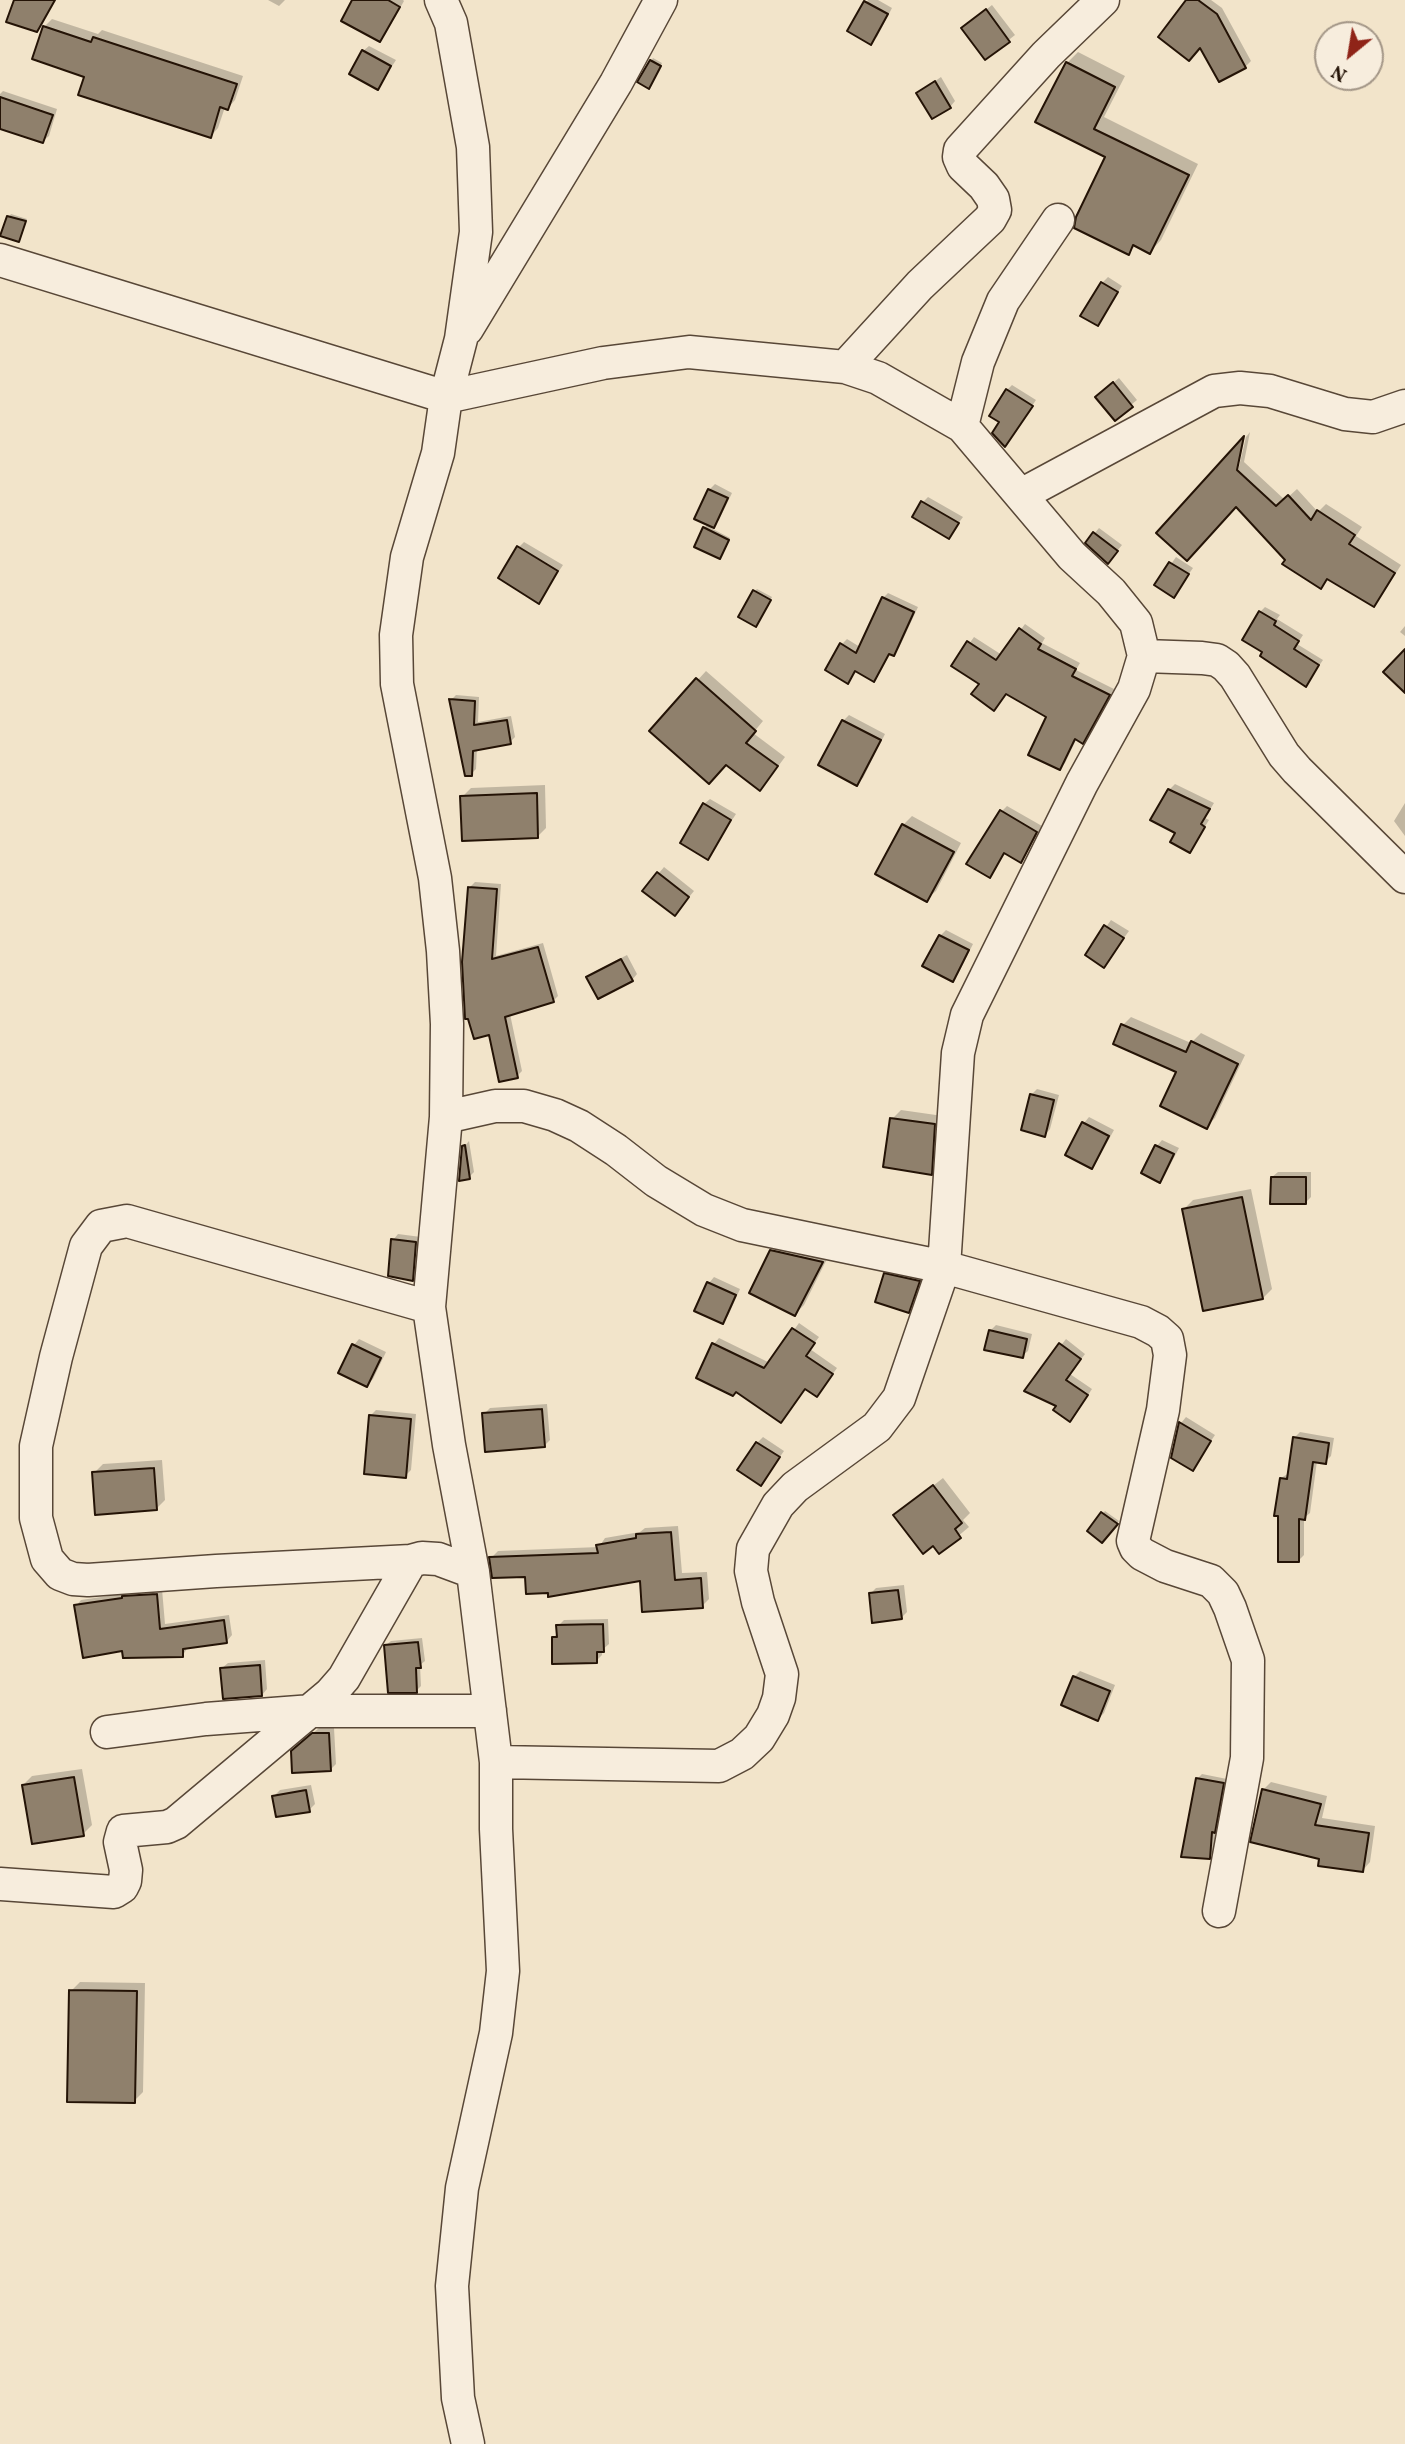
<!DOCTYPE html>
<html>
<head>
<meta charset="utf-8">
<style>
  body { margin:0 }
  #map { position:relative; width:1405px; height:2444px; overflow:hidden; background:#f2e4ca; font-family:Vollkorn,serif }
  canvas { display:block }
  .north { position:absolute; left:1314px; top:21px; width:70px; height:70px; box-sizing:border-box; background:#f7eddd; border:2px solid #a39687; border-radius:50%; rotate:210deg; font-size:19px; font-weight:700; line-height:28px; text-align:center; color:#241306 }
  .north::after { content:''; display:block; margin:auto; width:24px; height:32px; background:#8f2418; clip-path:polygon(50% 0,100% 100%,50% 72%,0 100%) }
</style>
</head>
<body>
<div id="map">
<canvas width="1405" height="2444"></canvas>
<div class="north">N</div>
</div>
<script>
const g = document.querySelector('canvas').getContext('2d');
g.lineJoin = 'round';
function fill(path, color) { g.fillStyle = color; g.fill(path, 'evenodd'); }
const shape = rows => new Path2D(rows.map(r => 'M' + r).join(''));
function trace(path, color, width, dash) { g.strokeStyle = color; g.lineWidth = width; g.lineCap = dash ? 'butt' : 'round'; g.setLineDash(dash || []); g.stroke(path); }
const shadow = shape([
  [268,0,285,0,279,6],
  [354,0,403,0,404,1,385,35,380,40],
  [868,0,878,0,892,8,877,37,871,42,850,31],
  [1188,0,1211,0,1222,8,1251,61,1245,67,1220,80],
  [992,5,1015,35,986,58,963,28],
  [52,19,98,34,102,30,243,76,235,100,228,108,225,107,218,128,211,136,86,75,44,27],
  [369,46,396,60,378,88,363,51],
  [1078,52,1125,76,1104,117,1198,164,1161,240,1150,252,1136,245,1129,253,1107,157,1038,122,1067,63],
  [653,58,662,63,651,84,651,61],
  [941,77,955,101,950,107,918,93],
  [3,91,57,109,49,136,43,141,0,127,0,94],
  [11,214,27,219,19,240,9,217],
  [1108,277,1122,286,1097,324,1102,283],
  [1119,378,1137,400,1115,418,1103,391],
  [1012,385,1036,400,1010,439,1002,421,1007,390],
  [1250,432,1244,462,1285,500,1297,489,1318,512,1326,504,1362,527,1356,536,1401,565,1381,597,1373,605,1329,578,1321,586,1287,560,1233,479,1236,479,1246,437],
  [715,484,732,493,719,520,711,528,730,538,722,554,704,528,708,524,709,490],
  [928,497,963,517,949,536,922,503],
  [1099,528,1122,545,1113,556,1094,534],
  [524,542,563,565,539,601,519,547],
  [1176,557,1193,568,1174,595,1157,584],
  [757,589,772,597,758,622,755,591],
  [888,593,918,607,899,648,894,654,891,652,879,674,874,680,856,670,848,681,841,645,847,639,860,647,883,598],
  [1265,607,1280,615,1277,619,1303,635,1297,644,1323,660,1306,685,1265,652,1260,612],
  [1025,624,1045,638,1042,643,1080,663,1076,670,1114,689,1088,736,1082,742,1077,738,1065,763,1060,768,1048,716,1006,693,981,684,953,666,974,637,1002,655],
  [1405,626,1405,636,1400,632],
  [706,671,763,721,753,733,785,757,768,780,651,731],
  [456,695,479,697,478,722,511,716,515,737,510,742,477,748,476,769,471,774,451,700],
  [849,715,885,734,863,778,857,783,820,764,843,721],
  [1175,784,1214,803,1205,818,1209,820,1190,851,1177,833,1169,790],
  [545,785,546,828,537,837,462,797,471,788],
  [710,799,736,814,707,858,704,804],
  [1405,803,1405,836,1394,821],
  [1007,806,1042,826,1026,855,1021,861,1006,852,990,876,1002,811],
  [912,816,961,843,936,891,927,899,903,825],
  [664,867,694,891,680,908,645,890],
  [475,882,501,884,496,956,543,943,558,996,553,1001,510,1014,522,1071,517,1076,490,1033,470,887],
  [1111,920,1129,931,1104,965,1087,954],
  [946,930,973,944,958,974,952,979,940,936],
  [627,955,637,974,632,980,588,977,594,972],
  [1131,1017,1191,1043,1201,1033,1245,1055,1215,1118,1206,1127,1179,1071,1123,1025],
  [1037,1089,1059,1095,1050,1129,1045,1135,1031,1095],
  [901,1110,943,1116,940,1164,931,1173,892,1119],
  [1089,1117,1114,1130,1097,1161,1092,1167,1084,1123],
  [1162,1140,1179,1148,1165,1175,1159,1181,1157,1146],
  [469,1141,474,1172,469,1177,464,1147],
  [1278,1172,1311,1172,1311,1197,1305,1203,1272,1177],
  [1251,1189,1272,1289,1263,1298,1184,1209,1193,1200],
  [398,1234,421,1237,418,1273,412,1279,393,1240],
  [781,1242,830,1253,804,1305,795,1314,772,1251],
  [892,1269,924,1275,914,1305,908,1311,886,1274],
  [714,1277,740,1289,728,1316,723,1322,709,1283],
  [799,1323,819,1337,810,1349,837,1368,822,1389,806,1387,737,1390,714,1344,719,1338,770,1363],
  [996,1325,1032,1334,1028,1351,1022,1356,990,1331],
  [359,1339,386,1352,373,1379,367,1385,340,1372,354,1345],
  [1066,1339,1085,1354,1070,1374,1092,1389,1075,1415,1026,1390],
  [547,1404,550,1440,544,1446,484,1414,490,1408],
  [376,1410,416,1414,411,1470,405,1476,370,1416],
  [1186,1417,1215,1435,1192,1469,1173,1457,1181,1423],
  [1300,1432,1334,1438,1331,1456,1325,1462,1317,1461,1310,1513,1304,1518,1304,1555,1298,1561,1281,1478,1289,1473,1294,1438],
  [763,1437,784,1451,761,1484,757,1443],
  [162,1460,165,1500,156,1509,94,1473,103,1464],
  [943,1478,970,1513,963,1520,969,1527,939,1552,933,1544,896,1515],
  [1105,1511,1119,1521,1102,1541,1089,1531],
  [678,1526,682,1573,707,1572,709,1599,702,1606,641,1579,550,1591,527,1576,491,1558,498,1551,599,1547,605,1538,640,1532,645,1528],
  [904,1585,907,1612,901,1618,870,1594,876,1588],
  [162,1589,165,1624,229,1615,232,1635,227,1641,188,1647,183,1655,124,1649,76,1606,81,1600,128,1593,130,1591],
  [608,1619,609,1644,602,1650,602,1655,596,1661,553,1638,558,1633,558,1626,564,1620],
  [422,1638,425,1661,420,1665,421,1686,416,1691,386,1645,391,1641],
  [265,1660,267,1689,262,1695,222,1668,228,1663],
  [1080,1671,1115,1685,1104,1713,1098,1719,1074,1677],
  [319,1728,334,1728,336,1764,330,1770,299,1745],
  [82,1769,92,1825,83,1834,23,1785,32,1776],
  [1202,1774,1227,1779,1219,1826,1216,1829,1214,1852,1209,1857,1197,1779],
  [1271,1782,1327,1796,1322,1818,1375,1826,1370,1862,1363,1870,1321,1858,1263,1790],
  [311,1785,315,1804,309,1810,274,1796,280,1790],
  [80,1982,145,1983,143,2092,134,2101,71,1991]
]);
const building = shape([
  [14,0,55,0,37,32,6,22,14,0],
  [352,0,388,0,400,7,380,42,341,21,352,0],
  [1186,0,1198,0,1217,14,1246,68,1219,82,1200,48,1189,61,1158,37,1186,0],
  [864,1,888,14,871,45,847,31,864,1],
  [986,9,1010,42,985,60,961,28,986,9],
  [43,26,91,42,93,37,237,84,228,110,220,107,211,138,78,95,84,77,32,59,43,26],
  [362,50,391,66,378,90,349,74,362,50],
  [650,60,661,66,649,89,637,82,650,60],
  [1066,62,1115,87,1094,129,1189,175,1150,254,1133,245,1129,255,1074,228,1076,217,1105,157,1035,122,1066,62],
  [935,81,951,108,932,119,916,93,935,81],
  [0,97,53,115,43,143,0,129,0,97],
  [7,216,26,221,19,242,0,236,7,216],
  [1101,282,1118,292,1098,326,1080,316,1101,282],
  [1113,382,1133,407,1115,421,1095,397,1113,382],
  [1006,389,1033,406,1005,447,992,433,999,422,989,416,1006,389],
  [1244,436,1237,470,1276,506,1288,495,1311,520,1317,510,1355,535,1349,544,1395,573,1374,607,1327,579,1321,589,1282,564,1285,560,1236,507,1187,561,1156,533,1244,436],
  [708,489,728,498,714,528,694,519,708,489],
  [921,501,959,523,949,539,912,517,921,501],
  [703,527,729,540,720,559,694,547,703,527],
  [1093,532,1118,551,1108,564,1085,543,1093,532],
  [517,546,558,571,539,604,498,578,517,546],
  [1169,562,1189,574,1174,598,1154,585,1169,562],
  [753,590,771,600,756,627,738,617,753,590],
  [882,597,914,612,894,656,889,654,874,682,855,671,848,684,825,670,840,643,856,653,882,597],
  [1259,611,1276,621,1274,625,1299,641,1294,649,1319,665,1306,687,1260,656,1262,652,1242,640,1259,611],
  [1019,628,1041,644,1038,649,1076,669,1072,676,1110,695,1083,744,1075,739,1060,770,1028,755,1046,717,1006,694,994,711,971,694,979,684,951,666,967,641,996,660,1019,628],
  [1405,649,1405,693,1383,672,1405,649],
  [696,678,756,731,746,743,778,766,760,791,726,765,709,784,649,731,696,678],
  [449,699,475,701,474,725,507,720,511,744,473,751,472,776,465,776,449,699],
  [842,720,881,740,857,786,818,765,842,720],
  [1168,789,1210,809,1201,824,1205,827,1190,853,1170,842,1175,833,1150,820,1168,789],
  [537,793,538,838,462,841,460,796,537,793],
  [703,803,731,820,708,860,680,843,703,803],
  [1000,810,1037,832,1021,863,1004,853,990,878,966,864,1000,810],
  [902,824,954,852,927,902,875,874,902,824],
  [657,872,689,897,675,916,642,891,657,872],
  [468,887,497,889,492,959,538,947,554,1002,505,1017,518,1078,499,1082,489,1035,474,1039,468,1019,465,1019,462,962,468,887],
  [1104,925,1124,938,1104,968,1085,955,1104,925],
  [939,935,969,950,953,982,922,966,939,935],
  [621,959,633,981,598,999,586,977,621,959],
  [1121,1024,1186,1052,1191,1041,1238,1064,1207,1129,1160,1106,1176,1072,1113,1044,1121,1024],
  [1030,1094,1054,1100,1045,1137,1021,1130,1030,1094],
  [890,1118,935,1124,932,1175,883,1167,890,1118],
  [1082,1122,1109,1136,1092,1169,1065,1155,1082,1122],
  [465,1145,470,1179,459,1181,462,1146,465,1145],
  [1155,1145,1174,1154,1160,1183,1141,1173,1155,1145],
  [1271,1177,1306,1177,1306,1204,1270,1204,1271,1177],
  [1242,1197,1263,1299,1203,1311,1182,1209,1242,1197],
  [391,1239,416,1242,413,1281,388,1276,391,1239],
  [770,1250,823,1262,795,1316,749,1293,770,1250],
  [884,1273,920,1281,909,1313,875,1302,884,1273],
  [707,1282,736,1295,723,1324,694,1311,707,1282],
  [792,1328,815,1343,806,1356,833,1374,817,1397,805,1389,781,1423,736,1392,733,1396,696,1378,712,1343,764,1368,792,1328],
  [989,1330,1027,1339,1023,1358,984,1350,989,1330],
  [1059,1343,1081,1359,1066,1380,1088,1395,1070,1422,1053,1410,1056,1406,1024,1391,1059,1343],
  [352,1344,381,1358,367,1387,338,1373,352,1344],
  [542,1409,545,1447,485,1452,482,1413,542,1409],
  [369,1415,411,1419,406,1478,364,1474,369,1415],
  [1179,1422,1211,1441,1193,1471,1171,1458,1179,1422],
  [1293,1437,1329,1443,1326,1464,1313,1462,1305,1520,1299,1519,1299,1562,1278,1562,1278,1516,1274,1516,1280,1478,1287,1479,1293,1437],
  [756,1442,780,1457,761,1486,737,1470,756,1442],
  [154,1468,157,1510,95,1515,92,1472,154,1468],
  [933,1485,962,1523,955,1529,961,1538,939,1554,933,1546,923,1554,893,1515,933,1485],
  [1101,1512,1118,1524,1102,1543,1087,1531,1101,1512],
  [671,1532,675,1580,701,1578,703,1608,642,1612,640,1581,548,1597,548,1593,526,1594,525,1577,492,1578,489,1557,598,1553,596,1545,636,1538,636,1534,671,1532],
  [898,1590,902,1619,872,1623,869,1593,898,1590],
  [157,1594,160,1629,224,1620,227,1643,183,1649,183,1657,123,1658,122,1651,83,1658,74,1605,122,1598,122,1596,157,1594],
  [603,1624,604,1652,597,1652,597,1663,552,1664,552,1637,557,1637,556,1625,603,1624],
  [418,1642,421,1668,416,1668,417,1693,388,1693,384,1645,418,1642],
  [260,1665,262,1696,223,1699,220,1668,260,1665],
  [1073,1676,1110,1691,1098,1721,1061,1705,1073,1676],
  [312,1733,329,1733,331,1771,292,1773,291,1751,312,1733],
  [74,1777,84,1836,32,1844,22,1785,74,1777],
  [1196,1778,1224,1783,1215,1833,1212,1832,1210,1859,1181,1857,1196,1778],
  [1262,1789,1321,1804,1315,1825,1369,1833,1363,1872,1318,1866,1319,1859,1250,1842,1262,1789],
  [306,1790,310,1812,276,1817,272,1796,306,1790],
  [69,1990,137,1991,135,2103,67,2102,69,1990]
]);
const minor = shape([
  [441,0,451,23,473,147,476,232,461,339,446,397,438,453,407,557,396,635,397,684,435,878,443,951,447,1024,446,1117,429,1307,449,1445,473,1572,496,1762,496,1829,503,1971,496,2033,462,2188,452,2286,458,2398,468,2444],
  [0,260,446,397,603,363,689,352,845,367,878,378,962,426,1072,556,1111,592,1136,623,1144,656,1134,689,1082,783,967,1015,958,1053,944,1267,899,1398,877,1427,795,1487,778,1505,753,1549,751,1571,758,1602,782,1674,779,1698,773,1715,759,1738,742,1754,719,1766,496,1762],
  [467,329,616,83,661,0],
  [845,367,920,285,990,219,995,210,993,199,984,186,963,166,959,157,960,150,1046,55,1103,0],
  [962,426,978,362,1003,301,1058,220],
  [1021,495,1214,391,1240,388,1270,391,1345,414,1373,417,1405,406],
  [1144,656,1202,658,1217,660,1226,666,1235,676,1284,755,1297,770,1405,877],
  [446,1117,495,1106,524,1106,555,1115,579,1126,616,1150,656,1181,704,1210,742,1225,944,1267,1141,1322,1158,1331,1167,1339,1170,1355,1163,1410,1133,1541,1136,1548,1142,1554,1165,1566,1211,1581,1223,1593,1230,1608,1248,1660,1247,1758,1219,1911],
  [411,1561,216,1571,88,1580,73,1579,60,1574,47,1559,36,1518,36,1446,56,1357,86,1246,101,1226,127,1221,429,1307],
  [107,1732,206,1719,312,1711,490,1711],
  [0,1884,114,1892,122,1887,125,1881,126,1870,120,1842,123,1831,167,1827,176,1823,330,1694,344,1678,411,1561,422,1558,438,1559,473,1572]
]);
fill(shadow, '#0003');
fill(building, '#8f806c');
trace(building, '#241306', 2);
trace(minor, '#584737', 35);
trace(minor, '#f7eddd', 32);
</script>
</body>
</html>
